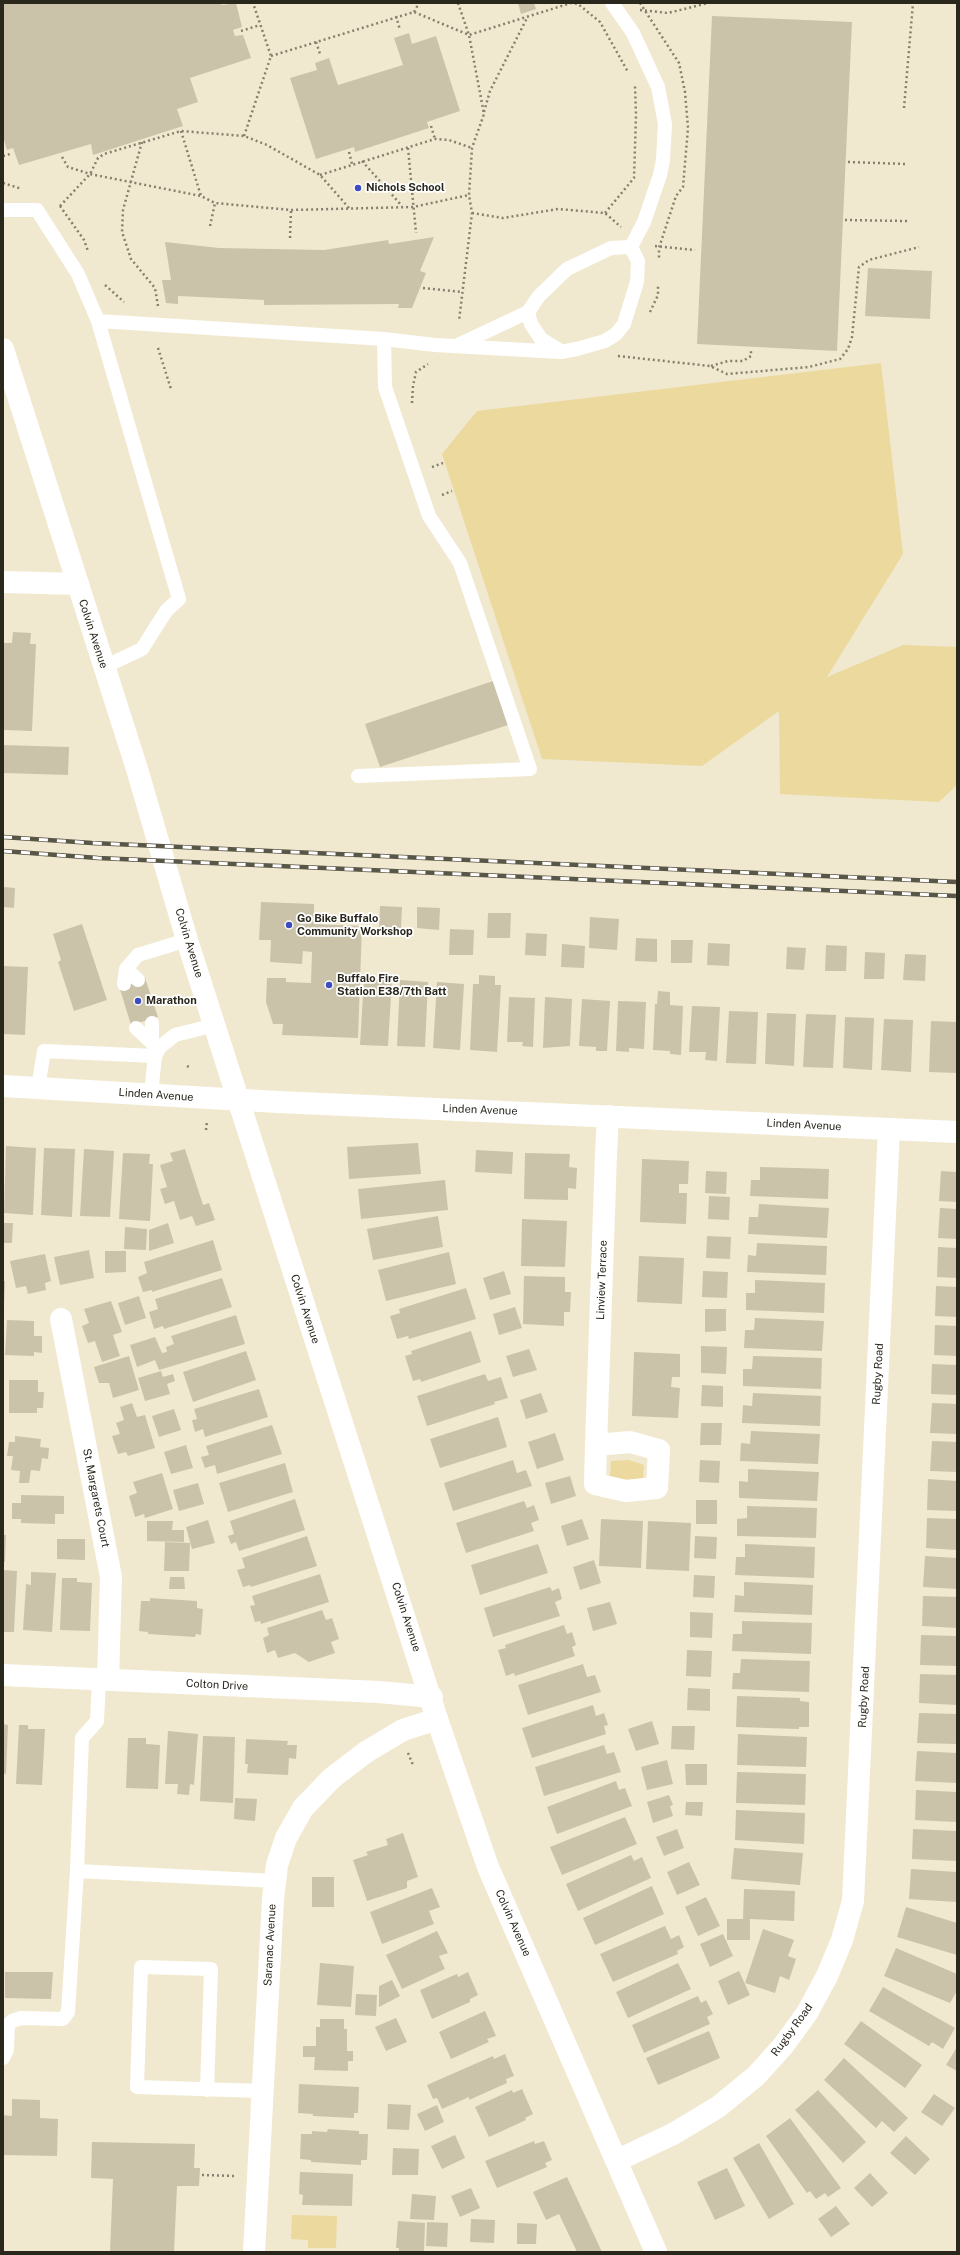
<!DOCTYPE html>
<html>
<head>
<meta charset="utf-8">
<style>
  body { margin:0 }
  #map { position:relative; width:960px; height:2255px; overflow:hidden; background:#f1e9cf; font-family:"Public Sans",sans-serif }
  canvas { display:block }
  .frame { position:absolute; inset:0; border:4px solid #2a271d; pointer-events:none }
</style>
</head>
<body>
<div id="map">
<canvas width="960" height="2255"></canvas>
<div class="frame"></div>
</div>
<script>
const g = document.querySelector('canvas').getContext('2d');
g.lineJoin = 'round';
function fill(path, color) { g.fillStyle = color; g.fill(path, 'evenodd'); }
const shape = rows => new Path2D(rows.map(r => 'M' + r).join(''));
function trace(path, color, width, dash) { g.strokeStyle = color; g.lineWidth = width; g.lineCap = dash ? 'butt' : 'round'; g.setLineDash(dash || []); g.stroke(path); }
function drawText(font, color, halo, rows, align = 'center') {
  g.font = font + ' "Public Sans",sans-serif'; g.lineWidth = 3.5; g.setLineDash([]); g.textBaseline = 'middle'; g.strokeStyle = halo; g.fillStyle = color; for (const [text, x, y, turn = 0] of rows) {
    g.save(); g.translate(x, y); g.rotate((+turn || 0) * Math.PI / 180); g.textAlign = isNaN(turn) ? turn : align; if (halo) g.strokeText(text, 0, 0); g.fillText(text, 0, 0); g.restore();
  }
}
const green = shape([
  [881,363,903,554,827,677,903,645,957,647,957,785,939,802,780,794,779,711,702,766,542,759,442,454,477,411],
  [629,1460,644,1465,643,1478,625,1480,610,1476,611,1461],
  [292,2215,337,2216,336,2248,308,2248,308,2240,291,2239]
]);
const building = shape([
  [3,3,221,3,222,5,236,3,242,27,233,30,235,36,243,35,251,58,190,78,198,102,177,109,183,126,93,155,91,144,19,165,13,148,7,150,3,136],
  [518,3,534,3,536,9,521,14],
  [712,16,852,22,837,351,697,344],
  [409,33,412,44,436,36,460,111,427,122,429,128,355,152,354,147,316,159,290,78,317,70,315,63,329,58,338,85,403,65,394,38],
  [434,237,420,271,426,273,412,308,398,308,399,304,264,305,264,300,178,296,178,304,166,303,162,280,171,280,165,242,219,248,324,250,388,240,389,244],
  [868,268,932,271,930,319,865,316],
  [13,632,31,633,30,644,36,644,32,731,3,730,4,643,12,643],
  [493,681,508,725,380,767,365,724],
  [3,745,69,747,68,775,3,773],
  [3,887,15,888,14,908,3,907],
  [261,902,314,904,314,924,362,926,358,1038,282,1035,283,1024,273,1024,266,1002,267,978,286,978,286,982,311,983,312,952,303,951,302,964,270,962,271,940,259,940],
  [380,906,402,907,401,928,379,927],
  [417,907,440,908,439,930,417,928],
  [488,913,511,913,510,938,487,938],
  [590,917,619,919,617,950,589,948],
  [82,924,107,1000,74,1011,58,962,61,960,53,934],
  [450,929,474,930,473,955,449,955],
  [526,933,547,934,546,956,525,955],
  [636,938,657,939,657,962,635,961],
  [671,940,693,940,692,963,671,963],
  [708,943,730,944,729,966,707,965],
  [562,944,585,946,584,968,561,967],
  [826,945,847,946,846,971,825,971],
  [787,947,806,948,804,970,786,969],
  [865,952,885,953,884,979,864,979],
  [905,954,926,955,925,981,903,980],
  [3,966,28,967,25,1035,3,1034],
  [479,975,495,976,495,985,501,985,497,1052,470,1050,473,984,479,984],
  [145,978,158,1017,131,1025,119,986],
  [364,978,392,980,388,1046,360,1045],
  [400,980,428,982,425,1047,397,1046],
  [437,982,464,984,460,1050,433,1048],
  [658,991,670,992,670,1005,683,1006,681,1055,670,1054,670,1051,653,1050,655,1004,657,1004],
  [509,997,535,998,533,1047,522,1046,523,1042,507,1042],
  [545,997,572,999,570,1046,543,1048],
  [582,999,610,1001,607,1051,596,1051,596,1047,579,1046],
  [618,1001,646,1002,644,1049,629,1048,629,1052,616,1051],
  [692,1006,720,1007,717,1061,705,1060,706,1052,689,1052],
  [729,1011,758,1012,756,1064,726,1063],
  [767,1013,796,1014,794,1066,765,1064],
  [806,1014,836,1015,833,1068,803,1067],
  [845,1017,874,1018,872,1070,843,1068],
  [884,1019,913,1020,911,1072,881,1070],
  [931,1021,957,1022,957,1073,929,1072],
  [418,1143,421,1174,349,1179,347,1147],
  [6,1146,36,1148,33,1215,4,1213],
  [44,1148,75,1149,72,1217,41,1215],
  [84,1149,114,1151,110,1217,80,1216],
  [185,1149,203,1205,209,1203,215,1220,196,1226,192,1216,180,1220,174,1201,165,1204,160,1189,167,1187,160,1165,173,1161,170,1153],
  [476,1150,513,1152,512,1174,475,1172],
  [123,1153,150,1154,149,1164,153,1164,150,1221,119,1219],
  [525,1153,570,1154,569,1167,577,1168,576,1189,568,1188,568,1200,524,1199],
  [642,1159,689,1161,688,1184,679,1184,679,1193,687,1193,686,1224,640,1222],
  [760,1167,829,1169,828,1199,750,1196,751,1180,760,1180],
  [706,1171,727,1172,726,1194,705,1193],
  [941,1171,957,1172,957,1202,939,1201],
  [445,1180,448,1210,361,1219,358,1189],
  [709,1196,730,1197,729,1220,708,1219],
  [759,1204,829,1208,827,1238,748,1234,749,1217,758,1217],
  [940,1208,957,1209,957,1239,938,1238],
  [438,1216,443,1247,373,1260,367,1229],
  [522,1219,567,1221,565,1267,521,1266],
  [3,1223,13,1223,12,1243,3,1243],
  [168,1223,174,1243,149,1251,149,1230],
  [125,1227,147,1229,146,1250,124,1249],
  [707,1236,731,1237,730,1259,706,1258],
  [213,1240,222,1270,152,1292,152,1290,143,1292,138,1277,147,1273,144,1262],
  [757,1243,827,1246,826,1275,747,1272,748,1255,756,1256],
  [938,1247,957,1248,957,1278,937,1277],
  [89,1250,94,1278,60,1285,54,1257],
  [105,1251,126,1251,126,1272,105,1273],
  [449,1252,456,1284,386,1301,378,1270],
  [45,1254,51,1281,45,1283,46,1290,28,1294,26,1286,16,1288,10,1261],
  [639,1256,684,1258,682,1304,637,1302],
  [504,1271,511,1294,490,1300,483,1278],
  [703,1271,728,1272,727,1298,702,1297],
  [524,1276,565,1277,565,1292,571,1292,570,1312,564,1312,564,1326,523,1324],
  [222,1278,232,1307,164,1329,163,1326,154,1329,149,1312,158,1309,155,1299],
  [755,1280,825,1283,824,1313,746,1310,746,1293,755,1293],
  [3,1281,5,1281,4,1305,3,1305],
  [936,1286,957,1287,957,1317,935,1316],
  [466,1288,476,1319,409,1339,408,1336,397,1339,390,1316,400,1313,399,1309],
  [139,1296,146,1318,125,1325,118,1303],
  [111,1301,122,1332,113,1335,120,1356,102,1362,95,1341,88,1343,82,1326,89,1323,84,1309],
  [515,1307,522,1328,499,1335,493,1314],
  [705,1309,726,1309,726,1331,705,1332],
  [236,1315,245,1344,159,1370,155,1360,137,1367,130,1345,155,1337,162,1353,167,1352,166,1347,174,1344,171,1336],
  [755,1318,824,1321,822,1351,744,1348,745,1330,754,1330],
  [7,1320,34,1321,34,1336,42,1336,42,1353,34,1352,34,1356,5,1355],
  [935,1325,957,1326,957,1356,934,1355],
  [471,1331,481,1362,421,1382,420,1379,413,1381,405,1356,412,1354,411,1351],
  [701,1346,727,1347,726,1374,701,1373],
  [529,1349,537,1370,513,1377,506,1356],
  [246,1351,256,1380,193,1402,183,1372],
  [634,1352,680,1354,680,1377,672,1377,671,1387,680,1388,678,1418,632,1416],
  [129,1356,139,1390,113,1398,109,1383,99,1383,94,1367],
  [753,1356,822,1358,821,1389,743,1386,743,1369,752,1369],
  [932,1364,957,1365,957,1395,931,1394],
  [161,1371,163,1377,173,1374,175,1381,167,1384,170,1394,145,1401,138,1378],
  [485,1374,488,1381,501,1377,508,1398,494,1402,495,1404,427,1426,417,1396],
  [9,1380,38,1380,38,1392,44,1392,43,1408,37,1408,37,1413,9,1413],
  [702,1385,723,1386,723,1407,701,1406],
  [259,1389,268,1417,205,1437,203,1429,195,1432,192,1420,197,1419,194,1409],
  [541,1393,548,1412,526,1419,520,1400],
  [753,1393,821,1396,820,1426,742,1423,743,1405,752,1406],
  [132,1403,137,1417,145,1415,155,1448,128,1456,126,1452,118,1454,112,1436,120,1434,116,1423,124,1420,120,1407],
  [932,1403,957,1404,957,1434,930,1433],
  [174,1409,181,1430,159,1437,152,1416],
  [498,1417,507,1447,440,1468,430,1439],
  [701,1423,722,1423,721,1445,700,1445],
  [272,1425,282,1454,217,1474,215,1465,205,1468,201,1457,209,1455,206,1446],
  [751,1431,820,1434,818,1464,740,1461,741,1443,750,1444],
  [555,1433,564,1460,537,1469,528,1442],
  [15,1436,41,1439,40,1447,49,1448,48,1459,42,1458,40,1471,31,1470,29,1483,19,1483,20,1471,11,1470,13,1456,7,1456,9,1442,15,1442],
  [932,1441,957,1442,957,1472,930,1471],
  [186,1445,193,1468,171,1474,164,1452],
  [513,1460,517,1473,526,1470,532,1486,453,1511,444,1483],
  [700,1460,720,1461,719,1483,699,1482],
  [285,1463,293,1492,228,1512,219,1483],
  [748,1469,819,1472,817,1501,739,1498,739,1481,748,1482],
  [162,1473,173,1509,145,1518,144,1514,135,1517,129,1496,137,1493,133,1482],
  [570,1476,576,1496,551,1504,545,1483],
  [928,1479,957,1481,957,1511,927,1510],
  [198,1483,204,1504,179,1511,173,1490],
  [21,1495,64,1496,64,1514,55,1514,55,1524,21,1523,21,1519,12,1519,12,1503,21,1503],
  [295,1499,305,1530,239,1551,236,1542,231,1544,228,1536,234,1534,230,1521],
  [696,1500,717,1500,717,1524,696,1524],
  [524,1501,527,1508,534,1505,539,1520,531,1523,534,1531,466,1553,456,1523],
  [747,1506,817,1508,816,1538,737,1536,737,1519,747,1518],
  [927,1518,957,1519,957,1550,926,1548],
  [582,1519,589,1539,567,1546,561,1526],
  [601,1519,643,1521,641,1568,599,1566],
  [208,1520,215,1543,192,1549,186,1527],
  [147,1521,173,1521,172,1530,184,1530,184,1542,147,1541],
  [648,1521,691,1523,689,1571,646,1569],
  [3,1535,6,1535,5,1562,3,1562],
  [307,1536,317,1566,251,1587,250,1585,243,1587,237,1570,245,1568,242,1558],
  [695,1536,717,1537,716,1559,694,1558],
  [57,1539,85,1539,85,1560,57,1559],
  [165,1542,190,1543,189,1571,164,1571],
  [538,1544,548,1573,480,1595,471,1565],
  [745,1544,815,1547,814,1578,735,1575,736,1557,745,1557],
  [925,1556,957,1558,957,1589,923,1587],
  [594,1560,601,1583,580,1590,573,1567],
  [3,1570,17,1571,14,1632,3,1632],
  [31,1572,56,1573,52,1632,23,1630,26,1584,31,1585],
  [320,1574,329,1602,261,1624,260,1621,255,1622,250,1606,255,1605,252,1596],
  [694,1575,715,1576,714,1598,693,1597],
  [170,1577,184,1577,185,1589,169,1589],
  [62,1578,77,1578,77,1582,92,1583,90,1631,60,1630],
  [744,1582,813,1585,812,1615,734,1612,735,1595,744,1596],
  [550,1587,552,1591,559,1588,562,1599,555,1602,560,1616,493,1637,484,1608],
  [923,1596,957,1597,957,1628,922,1626],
  [150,1598,197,1601,197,1608,203,1609,201,1635,196,1634,195,1637,148,1634,148,1632,139,1631,141,1601,150,1601],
  [610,1602,617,1624,593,1631,587,1608],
  [322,1610,326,1620,332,1618,339,1639,331,1642,335,1653,309,1662,295,1653,278,1658,275,1650,267,1653,263,1638,269,1635,267,1628],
  [690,1612,713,1613,712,1638,690,1637],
  [742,1621,812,1623,811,1654,732,1651,733,1634,742,1634],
  [564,1625,567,1634,572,1632,576,1645,572,1647,575,1656,515,1676,514,1673,506,1676,498,1650,506,1648,505,1645],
  [921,1635,957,1636,957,1666,920,1665],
  [687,1650,712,1651,711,1677,686,1676],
  [741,1659,810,1661,809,1692,732,1689,733,1673,740,1673],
  [583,1664,587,1677,595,1675,601,1692,528,1715,518,1685],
  [920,1674,957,1675,957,1705,919,1703],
  [688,1688,710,1689,710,1711,687,1710],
  [737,1696,800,1698,800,1701,809,1702,809,1727,799,1727,799,1729,736,1727],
  [593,1705,596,1716,604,1713,608,1725,604,1726,606,1734,532,1758,522,1728],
  [919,1713,957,1714,957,1744,917,1743],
  [652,1721,659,1744,636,1751,628,1729],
  [3,1724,8,1725,6,1774,3,1773],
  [19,1725,28,1725,28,1729,45,1729,42,1785,16,1784],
  [672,1726,695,1726,694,1750,671,1749],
  [168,1731,198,1734,194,1785,190,1784,189,1795,177,1794,178,1784,165,1784],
  [738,1734,807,1737,806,1767,737,1765],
  [203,1736,235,1737,233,1803,200,1801],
  [128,1738,146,1738,146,1744,160,1745,158,1789,126,1788],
  [246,1739,288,1741,287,1745,297,1745,296,1759,289,1758,288,1775,247,1773,248,1764,245,1764],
  [604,1745,607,1754,614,1752,621,1772,544,1796,535,1767],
  [917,1751,957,1753,957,1783,915,1781],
  [667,1760,673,1784,647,1790,641,1767],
  [685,1764,707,1764,707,1785,686,1785],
  [737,1772,806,1774,805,1805,736,1803],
  [616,1781,619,1790,625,1788,632,1806,557,1834,547,1807],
  [916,1790,957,1792,957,1822,915,1820],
  [669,1795,673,1805,670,1806,673,1816,653,1823,647,1802],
  [235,1798,257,1799,255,1821,234,1819],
  [686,1802,703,1802,702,1816,685,1815],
  [736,1810,805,1813,804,1844,735,1840],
  [625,1817,637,1844,562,1875,550,1847],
  [677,1829,684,1848,664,1856,656,1837],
  [913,1829,957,1831,957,1861,912,1859],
  [403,1833,418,1877,407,1881,407,1888,367,1901,353,1860,368,1855,366,1852,388,1845,386,1839],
  [734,1848,803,1853,800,1885,731,1879],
  [631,1855,634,1861,642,1857,651,1878,578,1911,566,1884],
  [689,1862,700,1885,677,1895,667,1872],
  [911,1869,957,1872,957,1902,909,1899],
  [312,1877,334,1877,334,1907,312,1907],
  [652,1886,664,1914,595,1945,583,1918],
  [432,1888,440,1907,429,1911,434,1924,382,1944,370,1912],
  [744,1889,795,1891,794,1921,750,1919,750,1940,727,1940,727,1919,743,1919],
  [706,1897,720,1926,698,1936,685,1907],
  [906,1907,957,1923,957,1955,897,1937],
  [665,1926,671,1939,679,1935,684,1947,677,1951,678,1954,613,1982,600,1954],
  [763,1929,794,1940,788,1956,796,1959,789,1980,780,1976,775,1993,745,1983],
  [437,1931,448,1953,439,1956,445,1969,402,1989,386,1955],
  [723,1934,733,1956,710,1967,700,1944],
  [896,1948,957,1974,957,1991,950,2003,884,1976],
  [320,1963,354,1966,351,2007,317,2005],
  [678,1963,691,1989,628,2018,616,1992],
  [739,1971,750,1995,728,2005,718,1981],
  [5,1972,53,1972,51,1999,5,1998],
  [468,1972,478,1995,470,1999,470,2002,432,2019,420,1990,457,1974,458,1977],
  [392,1980,400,1996,379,2007,379,1986],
  [883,1987,955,2028,943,2049,932,2042,929,2046,869,2011],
  [356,1994,377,1995,376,2016,355,2015],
  [698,1996,701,2003,706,2000,713,2014,707,2017,710,2024,644,2053,632,2025],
  [485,2011,496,2036,487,2039,489,2042,451,2059,439,2032],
  [396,2018,407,2042,386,2051,375,2027],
  [320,2019,344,2019,344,2029,347,2029,347,2051,353,2051,353,2061,348,2061,348,2071,314,2070,315,2057,303,2057,303,2046,316,2046,316,2027,320,2027],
  [861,2021,922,2065,905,2088,844,2044],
  [709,2031,720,2058,658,2085,646,2058],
  [957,2047,957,2071,946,2065],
  [505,2054,514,2076,506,2079,507,2083,469,2100,469,2097,442,2109,437,2098,433,2099,427,2085,493,2056,494,2059],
  [844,2058,908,2118,894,2132,882,2121,876,2128,824,2080],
  [299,2084,359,2087,358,2113,354,2113,354,2118,313,2116,313,2114,298,2113],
  [522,2089,533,2114,525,2118,526,2120,489,2137,475,2107,512,2090,513,2093],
  [818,2090,866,2142,843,2163,795,2110],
  [934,2094,955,2108,942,2126,921,2112],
  [12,2099,40,2100,40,2118,58,2119,57,2156,3,2155,3,2115,12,2116],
  [388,2104,411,2105,409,2130,387,2129],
  [437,2105,444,2122,425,2131,417,2114],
  [790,2118,841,2188,828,2197,825,2193,816,2199,810,2191,807,2193,766,2136],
  [328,2129,359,2131,359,2134,368,2134,367,2160,361,2160,361,2165,311,2162,311,2160,300,2159,301,2134,312,2134,312,2131,327,2132],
  [455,2135,465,2158,442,2169,431,2146],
  [906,2136,930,2159,915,2175,890,2153],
  [534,2141,535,2144,544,2141,552,2160,545,2163,547,2167,497,2188,485,2161],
  [92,2142,195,2144,194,2168,200,2168,199,2186,177,2186,174,2252,110,2252,113,2179,91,2178],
  [759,2143,794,2204,769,2219,733,2158],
  [393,2148,419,2149,418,2175,392,2175],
  [727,2168,745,2206,715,2220,697,2182],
  [300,2172,353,2174,352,2206,302,2205,303,2195,299,2194],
  [870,2173,888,2193,872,2207,854,2188],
  [567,2177,602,2252,577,2252,559,2214,546,2220,533,2192],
  [471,2188,480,2208,460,2217,451,2196],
  [412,2194,436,2196,434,2220,410,2219],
  [836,2206,850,2224,831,2237,818,2219],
  [471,2219,495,2220,494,2243,470,2242],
  [398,2221,425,2223,424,2252,399,2252,399,2248,396,2248],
  [427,2222,448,2223,447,2247,426,2246],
  [517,2223,537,2224,536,2244,517,2244]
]);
const path = shape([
  [458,3,469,35,484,114,472,148,469,195,472,213,459,321],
  [640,3,679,63,685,92,688,128,683,187,676,196,659,248,659,260],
  [640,10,668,13,708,3],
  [414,12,419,3],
  [396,16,400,30],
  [241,31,260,25],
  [316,42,320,54],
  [271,56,414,12,469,35,571,3,578,4,600,22,628,72],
  [904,108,913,3],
  [484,112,490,91,527,18],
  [431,126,435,139],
  [181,131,201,196],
  [244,136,271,56,253,3],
  [142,142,123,210,122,232,131,259,155,288,158,306],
  [408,148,416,233],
  [349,152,352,164],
  [3,156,10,154],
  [62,157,68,167,90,174,201,196,215,203,291,210,413,207,469,195],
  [362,161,402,206],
  [848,162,906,164],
  [320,175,435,139,449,140,472,148],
  [3,183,22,189],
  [60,206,90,174,98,158,104,154,181,131,244,136,267,145,320,175,349,208],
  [60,206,84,240,88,251],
  [472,213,503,218,558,209,605,213,621,227],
  [605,213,634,178,636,115,635,86],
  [845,220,907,221],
  [210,226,215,203],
  [290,238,291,210],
  [655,246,695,250],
  [105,285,124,302],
  [423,288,462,292],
  [650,312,658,295,658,285],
  [158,348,171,389],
  [618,356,710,366,727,374,809,367,840,359,848,349,852,337,859,267,869,260,919,247],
  [711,366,728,361,743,361,751,356,751,349],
  [412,403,413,386,416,372,428,364],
  [432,467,443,463],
  [442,495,452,491],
  [187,1066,191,1068],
  [206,1130,207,1121],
  [408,1753,413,1765],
  [202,2175,235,2176]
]);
const service = shape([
  [612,3,633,33,658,87,665,124,663,160,660,175,644,222,631,247],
  [3,210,37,210,78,274,98,321,179,599,166,611,142,649,104,667],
  [528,312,531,324,541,339,559,350],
  [98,321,384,339,435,345,561,352,577,349,605,341,616,334,624,324,637,282,638,261,631,247],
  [460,344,528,312,539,296,567,269,611,248,631,247],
  [358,776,530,769,460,563,429,516,385,387,384,339],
  [126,969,138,980],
  [124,984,126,969,138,955,187,940],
  [136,1028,152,1043,152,1023],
  [38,1088,44,1051,155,1056],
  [151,1094,155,1056,160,1047,175,1035,215,1025],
  [77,1871,82,1738,97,1721,99,1680],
  [3,2058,7,2050,8,2025,12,2021,21,2018,63,2019,68,2012,77,1871,275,1881],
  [207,2090,211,1969,141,1967,137,2087,262,2091]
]);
const minor = shape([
  [3,582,78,584],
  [3,1086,278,1102,957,1132],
  [61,1319,111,1577,108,1680],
  [596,1445,630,1442,659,1450,657,1488,626,1491,595,1484,596,1445,606,1154,608,1116],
  [3,1675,379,1692,432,1697],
  [618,2160,673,2134,718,2107,756,2076,783,2046,807,2013,827,1976,842,1940,853,1901,889,1129],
  [254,2252,273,1899,277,1865,286,1838,303,1808,332,1778,366,1752,403,1730,437,1719]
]);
const tertiary = shape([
  [3,349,137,769,187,940,437,1719,488,1867,656,2252]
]);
const rail = shape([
  [3,837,92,843,957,882],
  [3,851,98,858,957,896]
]);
const markers = [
  [358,188,4,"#3f4cc0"],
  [289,925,4,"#3f4cc0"],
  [329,985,4,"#3f4cc0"],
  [138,1001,4,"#3f4cc0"]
];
const poiNames = [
  ["Nichols School",366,188],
  ["Go Bike Buffalo",297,919],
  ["Community Workshop",297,932],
  ["Buffalo Fire",337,979],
  ["Station E38/7th Batt",337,992],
  ["Marathon",146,1001]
];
const streetNames = [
  ["Colvin Avenue",93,634,72],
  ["Colvin Avenue",189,943,73],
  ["Linden Avenue",156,1095,4],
  ["Linden Avenue",480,1110,2],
  ["Linden Avenue",804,1125,3],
  ["Linview Terrace",602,1280,-88],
  ["Colvin Avenue",305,1309,72],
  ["Rugby Road",878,1374,-87],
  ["St. Margarets Court",96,1498,79],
  ["Colvin Avenue",406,1617,72],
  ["Colton Drive",217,1685,3],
  ["Rugby Road",864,1697,-87],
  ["Colvin Avenue",513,1923,66],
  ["Saranac Avenue",270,1945,-87],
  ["Rugby Road",792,2030,-54]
];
fill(green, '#ebd99e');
fill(building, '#cbc3a9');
trace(path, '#847f6e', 2.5, [2, 3]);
trace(service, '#fff', 14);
trace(minor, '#fff', 22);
trace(tertiary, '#fff', 22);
trace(rail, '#595547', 4.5);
trace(rail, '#fff', 3, [9]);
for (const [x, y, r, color] of markers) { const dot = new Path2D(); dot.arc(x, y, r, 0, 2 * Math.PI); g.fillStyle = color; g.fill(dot); trace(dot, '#fff', 1.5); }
drawText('bold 11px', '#2a271d', '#fff', poiNames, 'left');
drawText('11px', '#2a271d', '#fff', streetNames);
</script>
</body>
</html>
